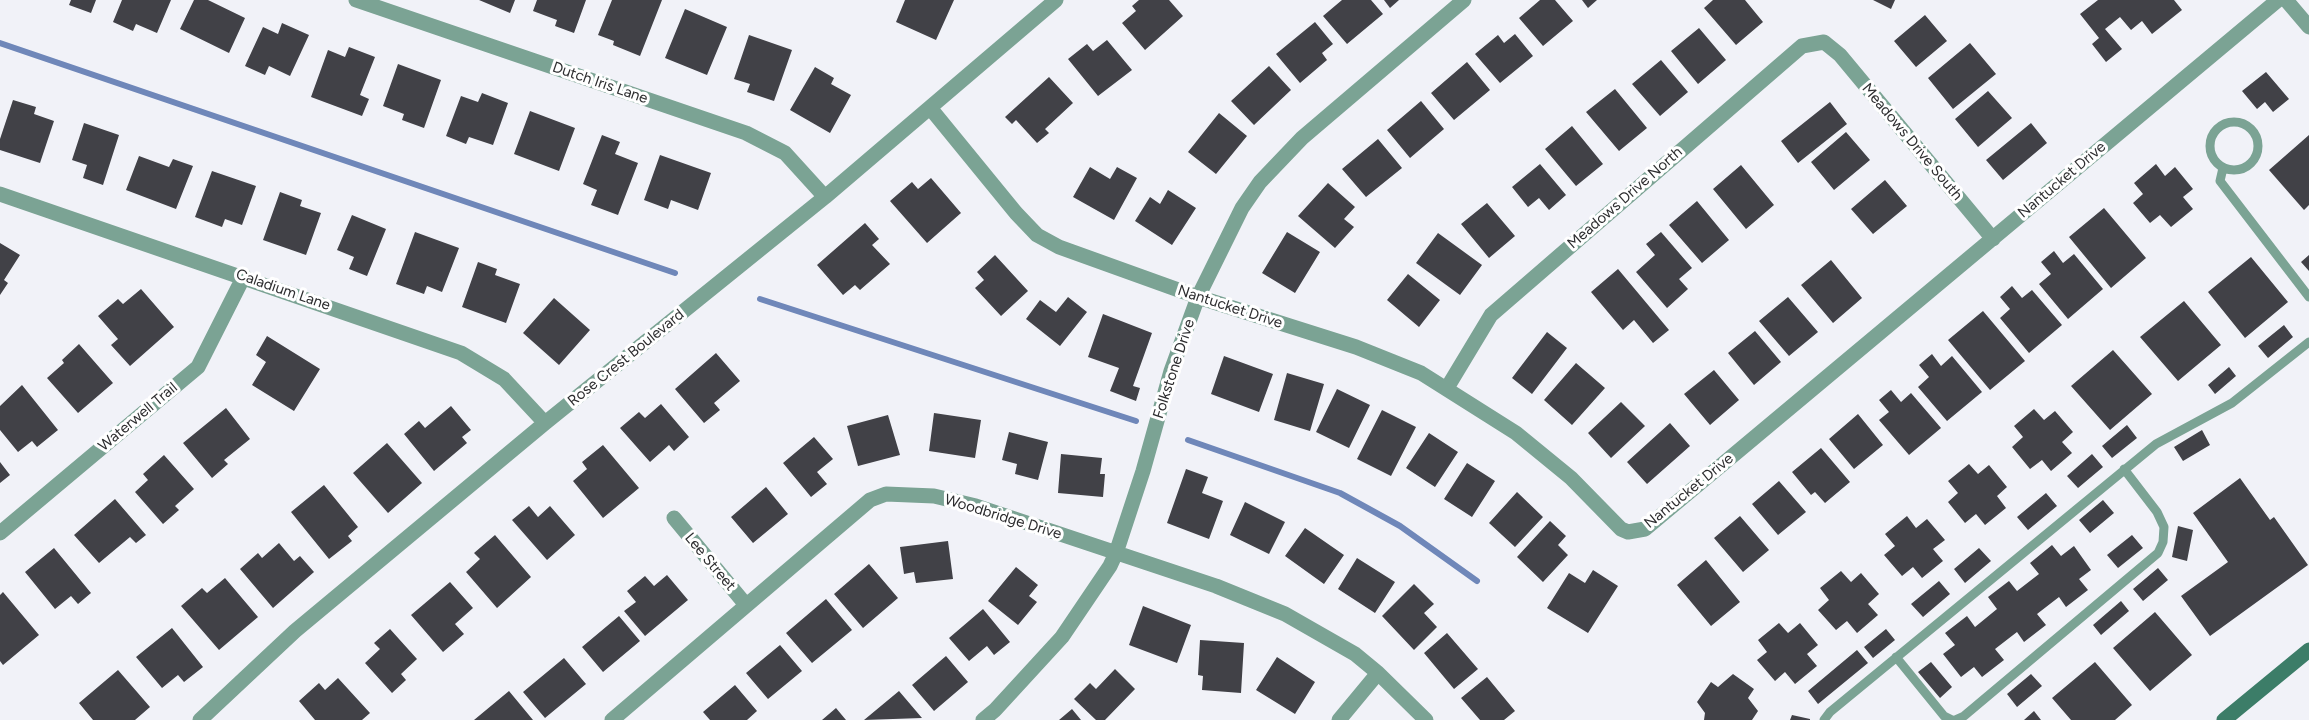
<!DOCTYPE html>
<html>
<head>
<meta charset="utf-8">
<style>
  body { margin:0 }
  canvas { display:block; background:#f1f2f8 }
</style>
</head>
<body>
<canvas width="2309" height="720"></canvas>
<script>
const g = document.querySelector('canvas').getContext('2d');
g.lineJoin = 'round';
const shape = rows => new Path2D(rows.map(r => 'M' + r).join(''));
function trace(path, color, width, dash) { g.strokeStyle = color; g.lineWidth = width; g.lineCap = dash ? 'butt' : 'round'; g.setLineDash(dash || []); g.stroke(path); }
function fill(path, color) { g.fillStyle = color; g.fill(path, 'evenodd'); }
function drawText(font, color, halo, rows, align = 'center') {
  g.font = font + ' Figtree,sans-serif'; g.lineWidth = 6; g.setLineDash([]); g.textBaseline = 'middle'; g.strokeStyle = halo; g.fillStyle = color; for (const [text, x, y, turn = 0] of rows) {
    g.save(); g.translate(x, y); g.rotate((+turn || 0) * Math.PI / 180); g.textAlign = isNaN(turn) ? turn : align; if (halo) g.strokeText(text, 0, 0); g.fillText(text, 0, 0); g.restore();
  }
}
const stream = shape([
  [0,43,675,273],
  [760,299,1136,421],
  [1188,440,1340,493,1400,526,1477,581]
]);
const building = shape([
  [71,0,96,0,91,13,69,5],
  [122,0,171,0,157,33,136,24,133,31,113,22],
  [194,0,208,0,245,18,229,53,180,29],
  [479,0,515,0,510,13],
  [537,0,586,0,574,33,555,26,557,20,533,11],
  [612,0,662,0,640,56,613,45,614,41,598,35],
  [905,0,954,0,936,40,896,22],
  [1139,0,1169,0,1183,16,1145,50,1122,23,1136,11,1132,6],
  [1342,0,1371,0,1383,14,1347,44,1323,16],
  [1384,0,1399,0,1390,8],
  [1540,0,1555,0,1573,21,1543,46,1519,18],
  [1582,0,1597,0,1588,8],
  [1713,0,1745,0,1763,22,1736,45,1704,8],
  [1873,0,1895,0,1891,9],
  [2098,0,2174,0,2182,10,2152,34,2142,21,2131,30,2120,17,2105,29,2122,49,2106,62,2092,44,2099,38,2080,14],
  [685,9,727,27,707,75,665,58],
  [1925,15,1947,41,1916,67,1894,41],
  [1315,22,1333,44,1322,53,1327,60,1300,83,1276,54],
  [282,23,309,35,290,76,269,66,265,75,245,66,263,27,278,34],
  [1699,28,1726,60,1698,84,1671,51],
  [1515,34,1533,56,1500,83,1475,54,1498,35,1504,43],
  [749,35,792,50,774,101,747,92,750,84,734,79],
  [1107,40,1132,70,1098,96,1068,59,1087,44,1093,51],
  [1970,43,1996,74,1953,109,1928,78],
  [349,47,375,57,360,95,369,99,362,116,311,97,328,50,345,57],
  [1661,60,1688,92,1660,116,1632,84],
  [1467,62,1490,90,1454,120,1431,93],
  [398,64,441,80,424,128,402,120,404,114,383,106],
  [1269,66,1291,90,1254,125,1231,101],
  [815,67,834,78,831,84,851,95,830,133,790,110],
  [2266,72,2289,99,2273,112,2265,102,2257,109,2242,91],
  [1049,77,1073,103,1045,129,1049,133,1037,143,1016,120,1012,124,1005,117],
  [1615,89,1647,128,1619,151,1586,112],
  [1988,91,2012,118,1978,147,1955,119],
  [482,93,508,103,493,145,469,137,466,144,446,136,461,96,478,102],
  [13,100,36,107,34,114,54,121,40,163,0,150,0,139],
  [1421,101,1444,129,1410,158,1387,130],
  [1830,102,1847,124,1798,163,1781,141],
  [530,111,575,128,559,171,514,154],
  [1219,113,1247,136,1216,174,1188,152],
  [84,123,119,135,103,185,83,178,87,165,72,160],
  [2031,123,2047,143,2003,180,1986,160],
  [1572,126,1603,164,1576,186,1545,149],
  [1846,132,1870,160,1834,190,1811,162],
  [602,135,620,142,615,154,638,163,618,215,591,205,597,190,583,184],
  [2309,135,2309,205,2304,210,2269,170],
  [1378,139,1402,168,1366,197,1342,169],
  [660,155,711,173,698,210,671,200,668,209,644,200],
  [139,156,169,167,173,159,193,166,176,209,126,190],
  [1540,164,1566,195,1549,210,1539,198,1528,207,1512,187],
  [2156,164,2165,176,2175,167,2193,189,2183,197,2193,209,2171,227,2160,215,2150,223,2133,203,2143,194,2134,183],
  [1741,165,1774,205,1746,229,1713,189],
  [1090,167,1110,179,1117,167,1137,178,1114,220,1073,197],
  [212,171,256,186,242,225,225,219,222,227,195,217],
  [931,178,961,213,927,243,890,201,912,182,918,189],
  [1885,180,1907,206,1873,234,1851,209],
  [1328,183,1355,207,1344,219,1354,227,1335,248,1298,216],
  [1168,190,1196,208,1172,245,1135,221,1150,197,1160,204],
  [280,192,302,200,300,206,321,213,306,255,263,240],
  [1697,201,1729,240,1702,263,1669,225],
  [1487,203,1515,236,1489,258,1461,224],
  [2104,208,2146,258,2111,288,2069,237],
  [352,215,386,229,367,276,349,269,354,257,337,250],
  [865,223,879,239,872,245,890,264,860,290,855,285,843,295,817,265],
  [415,232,459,248,442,292,427,286,424,294,396,284],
  [1287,232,1320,252,1295,293,1262,273],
  [1661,232,1692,268,1679,279,1688,289,1667,308,1636,272,1655,255,1646,244],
  [1438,233,1482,265,1460,295,1416,263],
  [0,243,20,255,4,280,8,283,0,295],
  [2054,251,2063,263,2074,254,2103,289,2068,319,2039,284,2051,274,2041,262],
  [995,255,1028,291,1001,316,975,288,984,280,977,272],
  [2309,255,2309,271,2301,262],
  [2251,257,2288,302,2245,338,2208,292],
  [1831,260,1862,298,1833,323,1801,285],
  [478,262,497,269,495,275,520,284,506,323,462,307],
  [1618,269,1669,330,1653,343,1634,320,1623,330,1591,292],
  [1408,274,1440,300,1419,327,1387,300],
  [2012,286,2022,298,2032,290,2062,325,2029,353,2000,318,2010,309,2000,297],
  [141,289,174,327,130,366,111,345,118,339,98,316,118,299,123,304],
  [1068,297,1087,312,1060,346,1026,319,1040,300,1056,312],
  [1788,297,1818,332,1789,356,1759,321],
  [554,298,590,330,559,365,523,333],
  [2184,301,2221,345,2178,381,2140,337],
  [1983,311,2025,361,1990,390,1948,340],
  [1103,314,1152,333,1133,386,1140,388,1136,401,1110,391,1119,368,1088,357],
  [2284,325,2293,337,2268,358,2258,346],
  [1755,331,1781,362,1754,385,1728,353],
  [1547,332,1567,348,1532,394,1512,378],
  [267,336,320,369,294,411,252,385,266,362,256,355],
  [79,344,113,383,78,413,47,378,64,363,62,360],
  [2113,350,2152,394,2110,430,2071,386],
  [716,353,740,381,714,403,720,410,704,423,675,389],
  [1932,354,1941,366,1952,356,1982,392,1947,421,1918,387,1929,377,1919,365],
  [1224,356,1273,374,1259,412,1211,394],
  [1576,363,1605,388,1572,425,1544,400],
  [2229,367,2236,376,2215,394,2208,385],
  [1714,370,1739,400,1710,425,1684,394],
  [1287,373,1324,384,1310,431,1274,420],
  [22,385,58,430,37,447,32,441,18,452,0,430,0,406],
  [1337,389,1370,405,1349,448,1316,432],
  [1891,390,1901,402,1911,393,1941,428,1909,455,1879,420,1889,412,1879,400],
  [1621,402,1645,426,1611,458,1588,433],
  [661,404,689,437,674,451,669,445,650,462,620,428,639,412,645,418],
  [451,406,471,430,462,437,467,443,434,471,404,434,419,421,425,428],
  [226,408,250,439,224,460,228,464,212,478,183,443],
  [2034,409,2044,420,2055,411,2073,432,2062,442,2072,453,2051,471,2042,460,2030,469,2012,447,2023,437,2014,426],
  [1382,410,1416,427,1391,476,1357,459],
  [934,413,981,420,975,458,929,451],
  [1858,414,1883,445,1854,469,1829,439],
  [888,415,900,455,858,466,847,426],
  [1670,423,1690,446,1647,484,1627,462],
  [2127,425,2137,438,2112,458,2102,446],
  [2202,430,2210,445,2183,461,2174,447],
  [1009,432,1048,442,1038,480,1015,474,1017,464,1002,460],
  [1429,433,1458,452,1435,487,1406,468],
  [814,437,833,459,817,472,827,484,811,497,783,463],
  [387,443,422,483,388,513,353,473],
  [603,445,639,488,603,518,573,481,587,469,582,462],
  [1821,448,1850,482,1825,503,1815,492,1811,495,1792,472],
  [1061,454,1102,458,1100,474,1105,474,1103,497,1058,493],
  [2092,454,2103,467,2078,488,2067,476],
  [164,455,194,489,175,506,179,510,163,524,135,492,148,480,143,474],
  [0,462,10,475,0,483],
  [1467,463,1495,481,1472,517,1444,499],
  [1969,464,1978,474,1989,465,2007,487,1997,496,2006,508,1985,525,1976,514,1965,523,1948,502,1958,493,1948,481],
  [1186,469,1208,477,1202,493,1223,501,1209,539,1167,523],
  [2240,478,2270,520,2274,517,2308,565,2210,636,2181,596,2228,562,2193,513],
  [1779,481,1806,512,1778,535,1752,504],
  [324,485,358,527,348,536,352,541,329,559,291,512],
  [766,487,788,514,753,543,731,517],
  [1517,492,1543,517,1515,547,1489,523],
  [2046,493,2057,506,2028,530,2017,517],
  [115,499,146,535,136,543,130,537,99,563,74,535],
  [2103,500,2114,513,2090,533,2079,520],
  [1245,502,1285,522,1269,554,1230,535],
  [529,506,538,517,550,506,575,535,547,560,512,520],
  [1740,516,1769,550,1743,572,1714,538],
  [1907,516,1916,528,1927,519,1945,540,1933,549,1943,561,1922,578,1913,567,1902,576,1884,555,1895,546,1885,534],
  [1550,521,1566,536,1558,545,1568,555,1543,582,1517,557],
  [2178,526,2193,530,2187,561,2172,557],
  [1305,528,1344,555,1324,584,1285,556],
  [495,535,531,577,497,608,466,572,480,559,474,553],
  [2132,535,2143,548,2118,568,2107,555],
  [948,541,953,579,916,583,914,572,904,574,900,547],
  [279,543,294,561,300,556,314,572,273,608,240,569,258,553,262,558],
  [2052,545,2061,556,2074,546,2091,570,2079,579,2088,590,2066,607,2059,597,2037,614,2046,625,2024,642,2017,632,1995,649,2004,660,1982,677,1974,667,1961,677,1943,654,1955,645,1945,633,1967,616,1975,627,1997,609,1988,597,2009,581,2017,591,2039,574,2030,563],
  [54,548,91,593,78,604,71,596,55,609,25,572],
  [1979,548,1991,561,1965,583,1954,569],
  [1357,558,1395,582,1375,613,1338,589],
  [1706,560,1740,602,1711,626,1677,585],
  [869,564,898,598,863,628,834,594],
  [1016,567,1038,585,1029,596,1037,602,1018,625,988,601],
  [2158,568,2168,580,2143,601,2133,589],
  [1593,570,1618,586,1588,633,1547,608,1569,573,1585,583],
  [1841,571,1851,582,1861,573,1879,594,1868,604,1878,615,1857,633,1847,621,1836,630,1818,610,1829,600,1820,588],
  [667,575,688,600,645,636,624,611,636,602,627,591,645,576,654,586],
  [225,578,258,617,219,650,181,606,202,588,207,593],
  [1939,581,1950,594,1923,617,1911,604],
  [450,582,473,608,455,624,464,634,443,652,411,615],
  [1414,584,1434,604,1424,613,1437,627,1414,650,1382,616],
  [3,592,39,635,3,665,0,661,0,595],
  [826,599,852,630,812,663,786,633],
  [2121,601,2129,611,2101,635,2093,625],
  [1143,606,1191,625,1177,663,1129,645],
  [983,609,1010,642,994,655,987,646,969,661,949,638],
  [2155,612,2192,655,2150,691,2113,648],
  [619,616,640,641,603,672,582,647],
  [1779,623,1788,633,1800,623,1818,645,1807,654,1817,666,1795,684,1785,672,1775,681,1757,660,1767,652,1758,640],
  [172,628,203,667,184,682,178,675,162,688,136,657],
  [390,629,417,659,401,674,406,680,392,693,365,663,380,649,374,643],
  [1886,629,1895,640,1873,658,1864,647],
  [1447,633,1478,669,1454,689,1424,653],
  [1200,640,1244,643,1241,693,1202,690,1203,676,1198,675],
  [780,645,802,671,768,699,746,673],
  [1857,650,1868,663,1818,704,1808,691],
  [946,656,968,682,934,711,912,685],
  [1277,657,1315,682,1295,714,1256,690],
  [564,658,586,684,545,718,523,692],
  [1931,662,1952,687,1940,698,1918,672],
  [2095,662,2132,705,2115,720,2071,720,2052,698],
  [1115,669,1135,689,1105,720,1096,720,1074,699,1090,683,1096,689],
  [118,670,150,707,135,720,93,720,79,703],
  [1733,674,1754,689,1748,698,1758,711,1752,720,1704,720,1705,713,1697,702,1711,682,1718,687],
  [2031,674,2042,686,2017,707,2007,694],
  [1487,677,1515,711,1504,720,1480,720,1461,698],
  [338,678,370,713,362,720,315,720,299,701,319,683,325,690],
  [735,685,757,711,747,720,710,720,703,712],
  [509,691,533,720,474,720],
  [899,691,922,718,864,720],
  [836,708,846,720,822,720],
  [1072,709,1081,720,1059,720],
  [2034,711,2041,720,2024,720],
  [1792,715,1810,719,1810,720,1790,720]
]);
const service = shape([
  '2210 146a24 24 0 1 1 48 0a24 24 0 1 1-48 0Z',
  [2223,168,2220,181,2309,297],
  [1896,657,1944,716,1952,720],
  [1824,720,1830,712,2156,444,2232,403,2309,342],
  [1955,720,1964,716,2158,553,2163,542,2164,527,2157,512,2124,469]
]);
const minor = shape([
  [356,0,746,133,785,153,825,197],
  [931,109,1016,213,1037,235,1059,247,1198,297,1356,347,1421,373,1516,433,1571,478,1621,529,1628,532,1645,529,2278,0],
  [0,194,461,353,504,379,545,423],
  [1447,388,1491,315,1802,46,1824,42,1840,55,1993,239],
  [674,518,746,605],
  [0,533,198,367,244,276],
  [200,720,295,631,545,423,825,197,1056,0],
  [612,720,870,500,886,494,934,496,976,506,1216,586,1285,614,1355,654,1378,673,1426,720],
  [983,720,995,710,1062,637,1110,566,1116,553,1143,471,1171,371,1198,297,1242,208,1260,182,1302,138,1464,0],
  [1339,720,1378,673]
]);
const tertiary = shape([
  [2286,0,2309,27]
]);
const secondary = shape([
  [2224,720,2309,650]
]);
const streetNames = [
  ["Dutch Iris Lane",600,83,19],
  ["Meadows Drive South",1912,142,50],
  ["Nantucket Drive",2062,180,-40],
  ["Meadows Drive North",1625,198,-41],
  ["Caladium Lane",283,290,19],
  ["Nantucket Drive",1230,307,18],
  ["Rose Crest Boulevard",626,358,-39],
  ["Folkstone Drive",1174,369,-72],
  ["Waterwell Trail",138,417,-40],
  ["Nantucket Drive",1689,491,-39],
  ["Woodbridge Drive",1003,517,17],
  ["Lee Street",710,562,50]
];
trace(stream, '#6f87b9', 6);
fill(building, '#414147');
trace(service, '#7ba394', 9);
trace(minor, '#7ba394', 15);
trace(tertiary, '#7ba394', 15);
trace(secondary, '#3c7d68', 15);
drawText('15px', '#2d2d2f', '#fff', streetNames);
</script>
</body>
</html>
